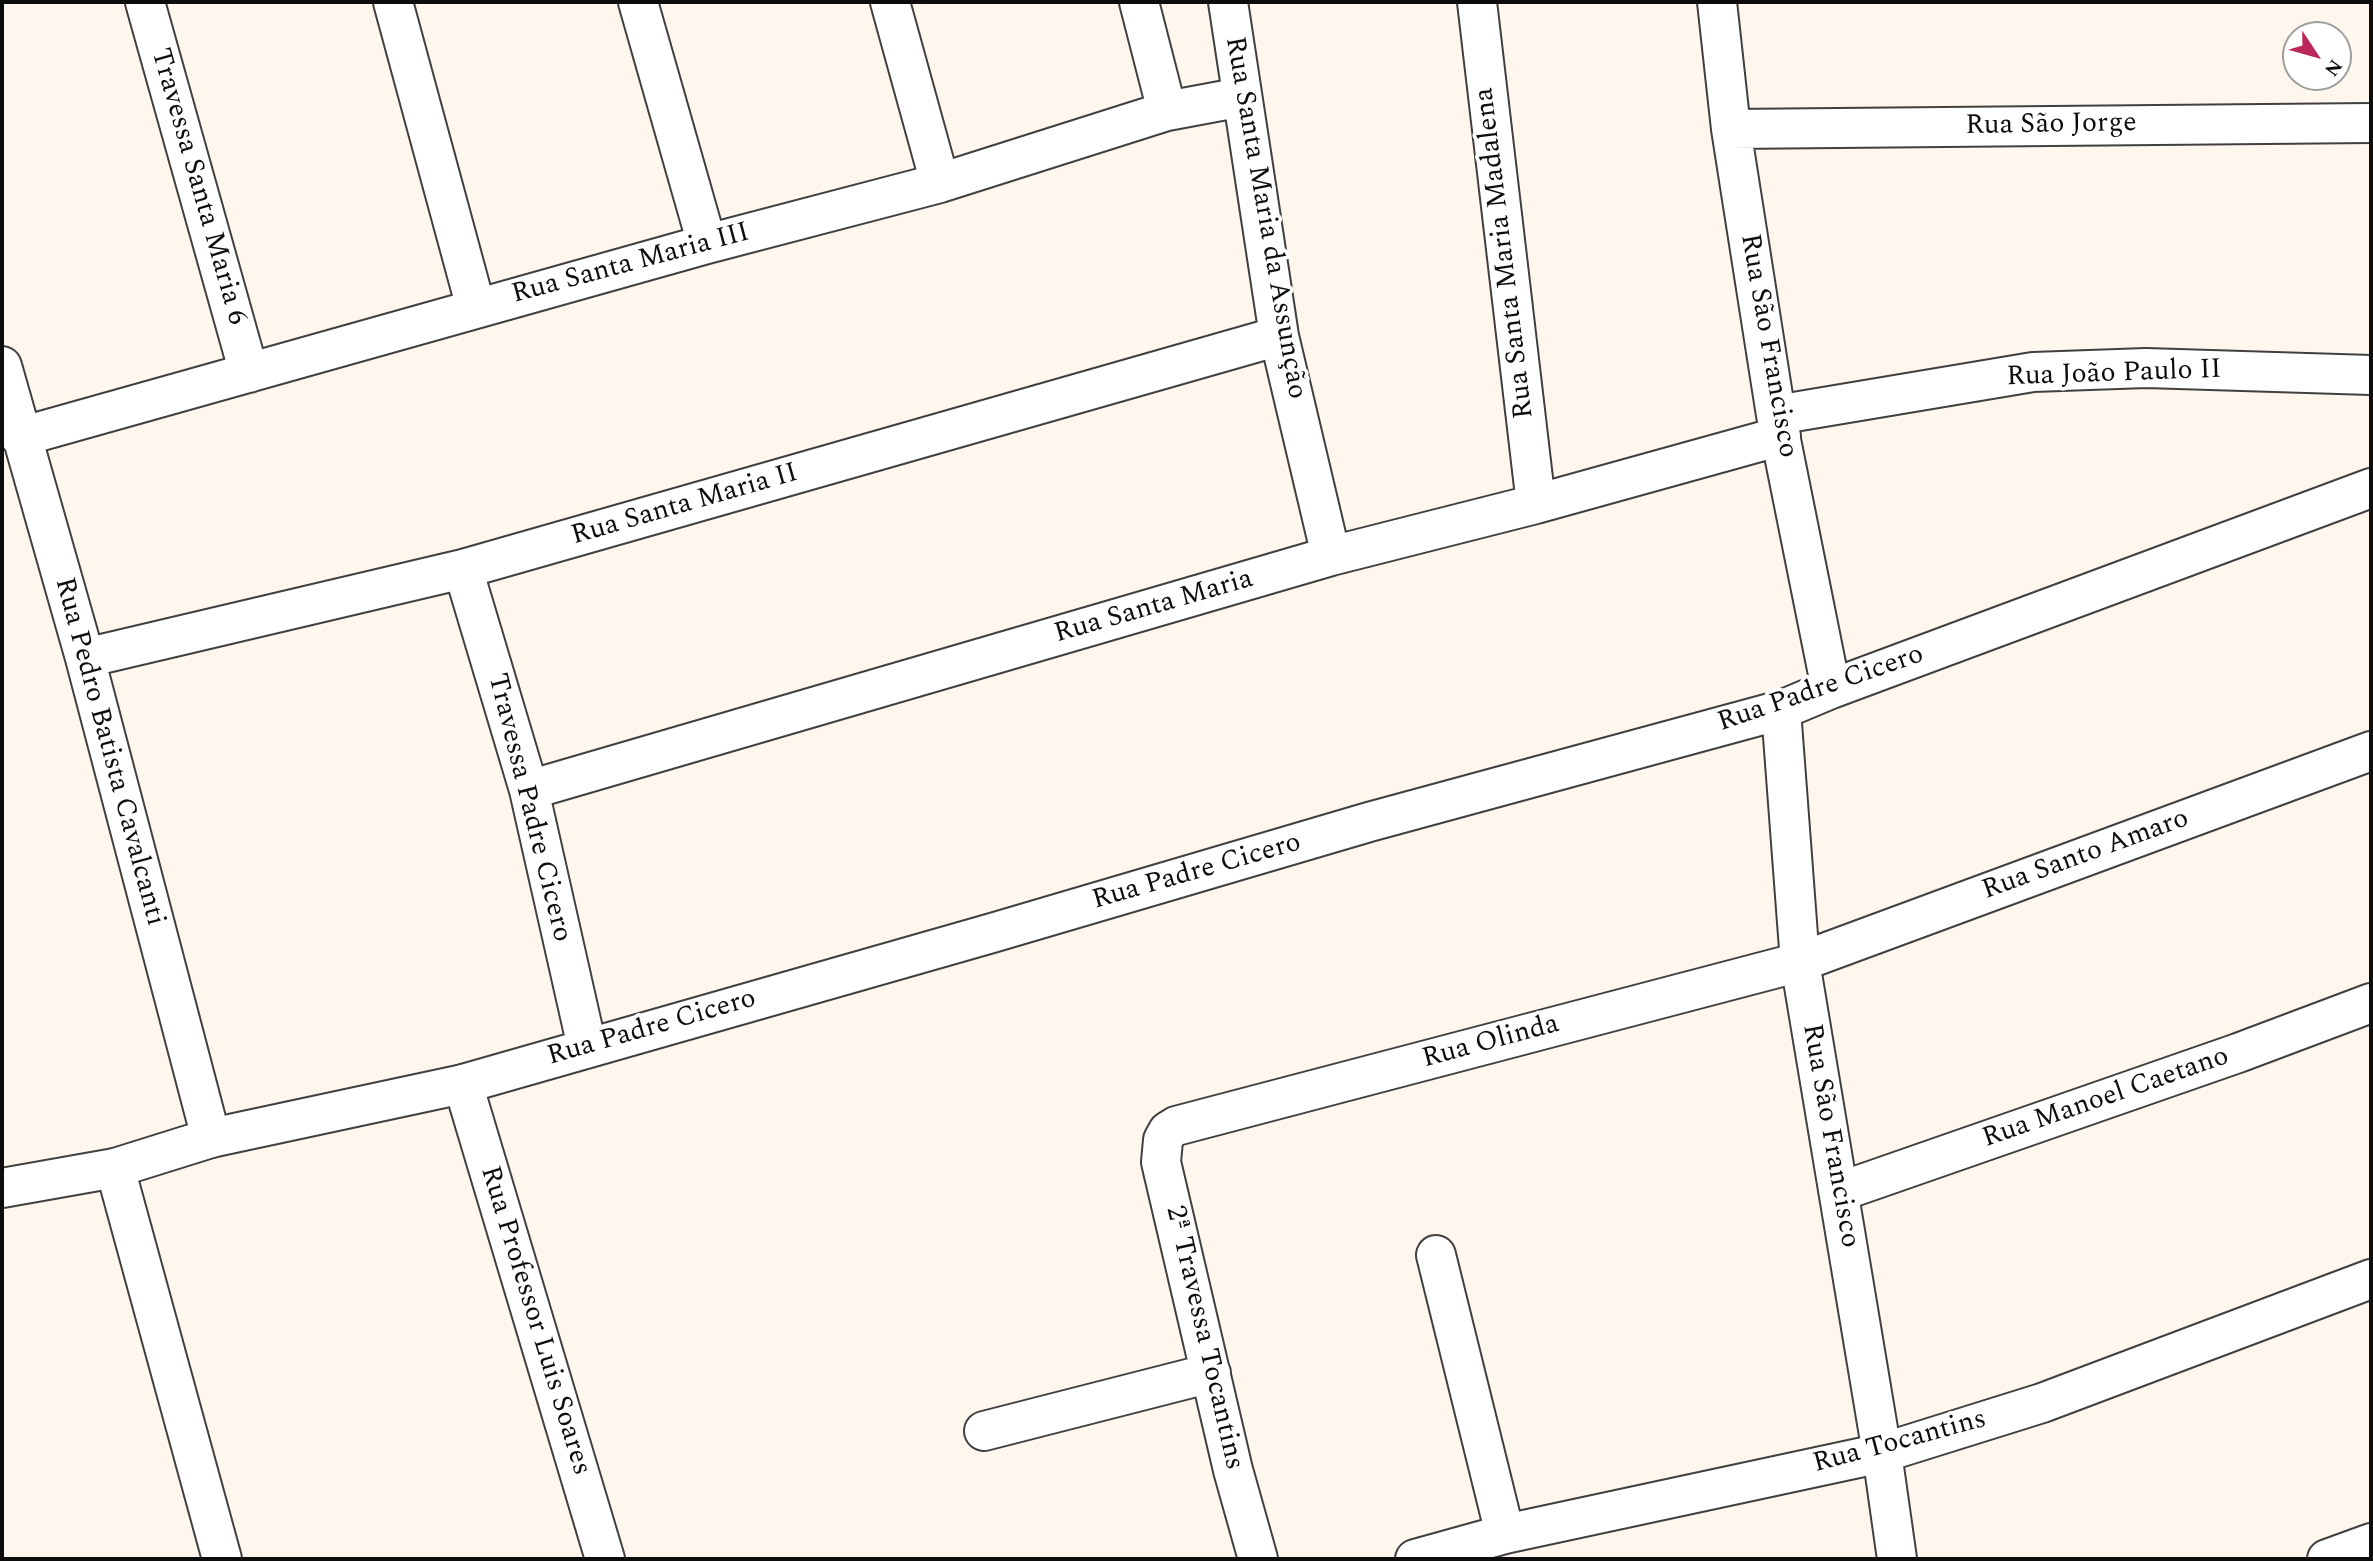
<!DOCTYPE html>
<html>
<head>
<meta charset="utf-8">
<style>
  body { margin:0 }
  #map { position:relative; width:2373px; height:1561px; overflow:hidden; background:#fff6ee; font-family:Spectral,serif }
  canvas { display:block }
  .frame { position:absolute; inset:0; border:4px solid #0d0d0d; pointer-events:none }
  .north { position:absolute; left:2282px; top:21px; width:70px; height:70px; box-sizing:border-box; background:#fff; border:2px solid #9e9e9e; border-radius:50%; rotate:126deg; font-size:19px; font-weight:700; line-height:28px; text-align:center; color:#0d0d0d }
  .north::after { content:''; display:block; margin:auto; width:24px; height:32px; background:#bc275b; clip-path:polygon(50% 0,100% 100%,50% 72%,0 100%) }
</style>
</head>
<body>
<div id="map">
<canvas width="2373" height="1561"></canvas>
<div class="frame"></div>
<div class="north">N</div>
</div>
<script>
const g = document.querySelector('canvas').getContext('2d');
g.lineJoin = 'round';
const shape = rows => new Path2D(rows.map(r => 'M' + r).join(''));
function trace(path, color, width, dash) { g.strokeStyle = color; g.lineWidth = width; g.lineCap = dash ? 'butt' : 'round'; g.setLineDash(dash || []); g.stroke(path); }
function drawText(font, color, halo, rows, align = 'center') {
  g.font = font + ' Spectral,serif'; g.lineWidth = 7; g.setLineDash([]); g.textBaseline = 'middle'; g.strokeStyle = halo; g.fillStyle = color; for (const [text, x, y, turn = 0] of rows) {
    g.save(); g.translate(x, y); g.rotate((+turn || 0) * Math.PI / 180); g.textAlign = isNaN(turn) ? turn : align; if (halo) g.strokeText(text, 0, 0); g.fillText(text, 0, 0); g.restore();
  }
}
const minor = shape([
  [145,2,249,373],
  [393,2,476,308],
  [638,2,707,244],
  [890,2,940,183],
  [1139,2,1167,111],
  [1228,2,1279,336,1331,556],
  [1477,2,1536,504],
  [1717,2,1731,129,1776,415,1831,689],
  [1731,129,2371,123],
  [2,366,85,658,211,1138],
  [1776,415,2033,372,2146,368,2371,375],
  [20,437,707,244,940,183,1167,111,1242,97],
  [463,569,529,790,587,1047],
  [85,658,463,569,1279,336],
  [1781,710,1831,689,2371,488],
  [529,790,1331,556,1536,504,1781,436],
  [463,1084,605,1559],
  [115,1168,222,1559],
  [1839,1192,2238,1053,2371,1003],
  [1436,1255,1505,1534],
  [984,1431,1211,1373],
  [1258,1559,1233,1470,1161,1162,1163,1140,1168,1131,1176,1126,1800,962,2371,751],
  [1415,1559,1505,1534,1882,1453,2042,1403,2371,1279],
  [2327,1559,2371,1543]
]);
const tertiary = shape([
  [2,1188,115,1168,211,1138,463,1084,992,933,1369,822,1781,710,1800,962,1882,1453,1897,1559]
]);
const streetNames = [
  ["Rua São Jorge",2051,126,-1],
  ["Travessa Santa Maria 6",197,187,74],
  ["Rua Santa Maria da Assunção",1264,218,80],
  ["Rua Santa Maria Madalena",1506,253,-97],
  ["Rua Santa Maria III",631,265,-15],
  ["Rua São Francisco",1767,346,80],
  ["Rua João Paulo II",2114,375,-2],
  ["Rua Santa Maria II",685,506,-16],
  ["Rua Santa Maria",1154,608,-16],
  ["Rua Padre Cicero",1821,690,-19],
  ["Rua Pedro Batista Cavalcanti",108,752,75],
  ["Travessa Padre Cicero",528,808,76],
  ["Rua Santo Amaro",2086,856,-20],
  ["Rua Padre Cicero",1197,873,-16],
  ["Rua Padre Cicero",652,1029,-16],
  ["Rua Olinda",1491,1043,-15],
  ["Rua Manoel Caetano",2106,1099,-19],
  ["Rua São Francisco",1829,1136,80],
  ["Rua Professor Luis Soares",534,1321,73],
  ["2ª Travessa Tocantins",1203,1338,77],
  ["Rua Tocantins",1900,1443,-15]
];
trace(minor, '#404040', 42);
trace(tertiary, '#404040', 42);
trace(minor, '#fff', 38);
trace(tertiary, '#fff', 38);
drawText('28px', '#0d0d0d', '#fff', streetNames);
</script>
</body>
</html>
